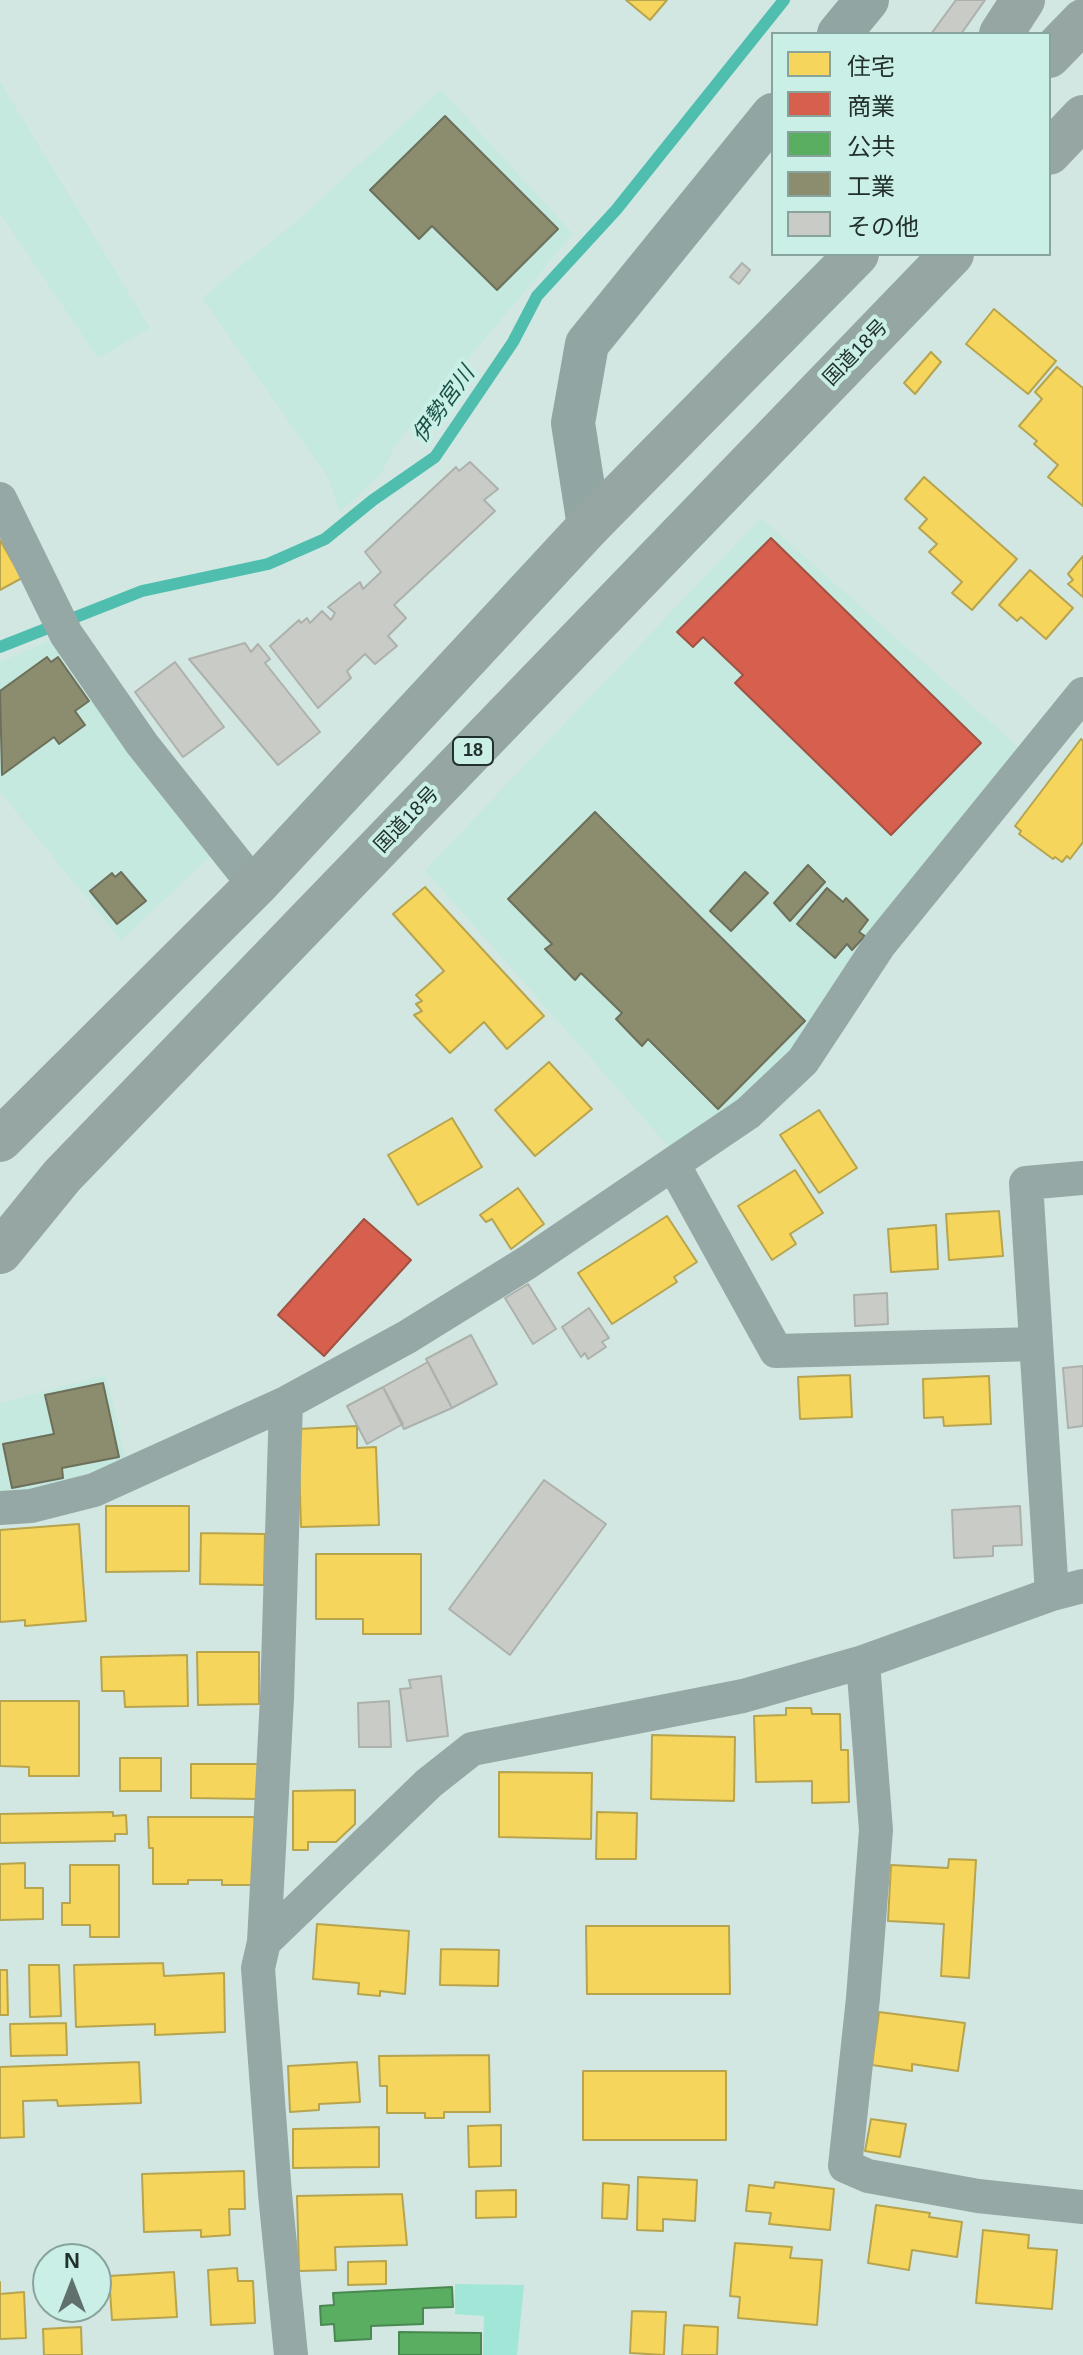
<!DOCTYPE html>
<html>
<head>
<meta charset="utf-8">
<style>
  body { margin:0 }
  #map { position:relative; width:1083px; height:2355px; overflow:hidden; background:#d2e7e2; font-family:Arial,"Noto Sans JP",sans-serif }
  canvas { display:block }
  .legend { position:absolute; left:771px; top:32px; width:280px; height:224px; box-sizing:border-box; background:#caefe6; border:2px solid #87a39c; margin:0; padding:10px 14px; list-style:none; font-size:24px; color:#22302d }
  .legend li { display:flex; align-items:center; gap:16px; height:40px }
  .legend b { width:40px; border:2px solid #87a39c }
  .north { position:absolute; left:32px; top:2243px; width:80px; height:80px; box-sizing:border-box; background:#caefe6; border:2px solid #87a39c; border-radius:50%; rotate:0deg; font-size:22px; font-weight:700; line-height:32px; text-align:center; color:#22302d }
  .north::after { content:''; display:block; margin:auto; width:28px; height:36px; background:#60706c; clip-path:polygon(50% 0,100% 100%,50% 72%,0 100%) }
</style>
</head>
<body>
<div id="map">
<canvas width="1083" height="2355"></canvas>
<ul class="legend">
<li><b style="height:22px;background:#f6d55c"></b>住宅</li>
<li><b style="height:22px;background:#d6604d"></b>商業</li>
<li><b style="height:22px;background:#5aae61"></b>公共</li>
<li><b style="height:22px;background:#8c8c6e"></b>工業</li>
<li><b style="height:22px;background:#c8cbc6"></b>その他</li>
</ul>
<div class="north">N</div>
</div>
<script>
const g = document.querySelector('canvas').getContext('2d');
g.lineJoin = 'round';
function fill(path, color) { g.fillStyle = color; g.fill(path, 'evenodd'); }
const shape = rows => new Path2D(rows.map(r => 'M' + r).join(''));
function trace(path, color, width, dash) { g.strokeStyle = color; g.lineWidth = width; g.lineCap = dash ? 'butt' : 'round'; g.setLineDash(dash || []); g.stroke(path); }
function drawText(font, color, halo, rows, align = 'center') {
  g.font = font + ' Arial,"Noto Sans JP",sans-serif'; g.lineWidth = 8; g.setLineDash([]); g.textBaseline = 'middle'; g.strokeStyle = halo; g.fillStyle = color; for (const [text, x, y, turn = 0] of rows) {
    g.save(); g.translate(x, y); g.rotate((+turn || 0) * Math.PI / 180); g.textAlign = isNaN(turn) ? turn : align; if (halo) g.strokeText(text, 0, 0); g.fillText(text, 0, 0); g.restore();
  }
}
const built = shape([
  [0,82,150,328,98,358,0,213],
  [441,90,573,234,397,443,381,473,340,512,327,476,202,298,298,220],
  [761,518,1024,752,787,1055,733,1106,669,1147,425,870],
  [51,640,213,854,121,940,0,792,0,662],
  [106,1375,126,1459,22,1497,0,1497,0,1403]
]);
const green = shape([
  [455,2284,524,2285,517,2355,483,2355,484,2316,455,2314]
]);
const homes = shape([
  [626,0,667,0,650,20,626,0],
  [994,309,1056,361,1028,394,966,344,994,309],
  [931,352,941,362,915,394,904,383,931,352],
  [1057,367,1083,388,1083,506,1048,477,1058,465,1034,444,1037,441,1019,426,1042,399,1035,392,1057,367],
  [924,477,1017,559,972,610,952,593,962,582,929,552,937,544,919,528,927,519,905,499,924,477],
  [0,540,22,578,0,590,0,540],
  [1083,556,1083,597,1068,584,1073,580,1068,574,1083,556],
  [1030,570,1073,608,1046,639,1021,617,1017,621,999,605,1030,570],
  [1081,739,1083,741,1083,842,1070,859,1067,856,1062,862,1055,857,1053,859,1019,834,1021,831,1015,826,1081,739],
  [425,887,544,1016,507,1049,484,1022,450,1053,414,1015,422,1011,416,1004,422,1001,416,995,444,971,393,914,425,887],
  [549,1062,592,1109,535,1156,495,1110,549,1062],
  [819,1110,857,1168,819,1193,780,1135,819,1110],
  [452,1118,482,1167,418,1205,388,1155,452,1118],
  [795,1170,823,1213,790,1234,796,1244,772,1260,738,1206,795,1170],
  [518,1188,544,1224,511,1249,492,1219,486,1222,480,1215,518,1188],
  [999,1211,1003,1256,949,1260,946,1214,999,1211],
  [667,1216,697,1262,674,1277,677,1282,612,1324,578,1273,667,1216],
  [936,1225,938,1269,891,1272,888,1229,936,1225],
  [850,1375,852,1417,800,1419,798,1377,850,1375],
  [989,1376,991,1424,944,1426,943,1417,924,1418,923,1379,989,1376],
  [357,1426,357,1448,376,1447,379,1525,301,1527,298,1429,357,1426],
  [106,1506,189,1506,189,1571,106,1572,106,1506],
  [79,1524,86,1621,25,1626,25,1620,0,1622,0,1530,79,1524],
  [201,1533,265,1534,264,1585,200,1584,201,1533],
  [316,1554,421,1554,421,1634,363,1634,363,1619,316,1619,316,1554],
  [197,1652,259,1652,259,1704,198,1705,197,1652],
  [187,1655,188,1706,125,1707,124,1691,102,1691,101,1657,187,1655],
  [0,1701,79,1701,79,1776,29,1776,29,1767,0,1766,0,1701],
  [786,1708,811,1708,812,1714,840,1714,841,1750,848,1750,849,1802,812,1803,812,1781,756,1782,754,1716,786,1715,786,1708],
  [652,1735,735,1737,734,1801,651,1799,652,1735],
  [120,1758,161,1758,161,1791,120,1791,120,1758],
  [191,1764,258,1764,257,1799,191,1798,191,1764],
  [499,1772,592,1773,591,1839,499,1837,499,1772],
  [355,1790,355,1824,336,1842,308,1842,308,1850,293,1850,293,1791,355,1790],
  [113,1812,113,1816,126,1815,127,1834,115,1834,115,1841,0,1843,0,1814,113,1812],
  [597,1812,637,1813,636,1859,596,1859,597,1812],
  [148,1817,256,1817,256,1885,222,1885,222,1880,188,1880,188,1884,153,1884,153,1848,149,1848,148,1817],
  [949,1859,976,1860,969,1978,941,1976,944,1924,888,1921,891,1865,948,1868,949,1859],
  [25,1863,25,1888,43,1888,43,1919,0,1920,0,1864,25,1863],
  [70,1865,119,1865,119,1937,90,1937,90,1925,62,1925,62,1903,70,1903,70,1865],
  [317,1924,409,1931,405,1994,380,1991,380,1996,358,1994,359,1983,313,1979,317,1924],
  [586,1926,729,1926,730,1994,587,1994,586,1926],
  [441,1949,499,1950,498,1986,440,1985,441,1949],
  [163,1963,164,1976,224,1973,225,2032,155,2035,155,2024,76,2027,74,1965,163,1963],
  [29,1965,59,1965,61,2016,30,2017,29,1965],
  [0,1970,7,1970,8,2015,0,2015,0,1970],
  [879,2012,965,2023,958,2071,912,2064,912,2071,872,2065,879,2012],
  [66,2023,67,2055,11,2056,10,2024,66,2023],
  [489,2055,490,2112,444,2112,444,2118,425,2118,425,2113,387,2113,387,2086,380,2086,379,2056,489,2055],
  [139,2062,141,2103,58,2106,57,2100,23,2101,24,2137,0,2138,0,2067,139,2062],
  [357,2062,360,2102,319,2104,319,2110,290,2112,288,2066,357,2062],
  [583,2071,726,2071,726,2140,583,2140,583,2071],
  [871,2119,906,2124,900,2157,865,2151,871,2119],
  [501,2125,501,2166,469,2167,468,2126,501,2125],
  [379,2127,379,2167,293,2168,293,2129,379,2127],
  [244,2171,245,2209,229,2209,230,2235,201,2237,201,2230,144,2232,142,2174,244,2171],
  [638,2177,697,2180,695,2221,663,2219,663,2231,637,2230,638,2177],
  [775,2182,834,2189,830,2230,769,2224,771,2213,746,2211,749,2185,774,2188,775,2182],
  [603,2183,629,2185,627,2219,602,2218,603,2183],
  [516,2190,516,2217,476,2218,476,2191,516,2190],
  [402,2194,407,2245,335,2247,336,2270,299,2271,297,2196,402,2194],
  [876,2205,930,2213,929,2217,962,2222,957,2257,912,2250,909,2270,868,2263,876,2205],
  [983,2230,1029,2235,1028,2248,1057,2250,1052,2309,976,2303,983,2230],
  [735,2243,792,2247,790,2258,822,2260,817,2325,738,2318,740,2297,730,2296,735,2243],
  [386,2261,386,2284,348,2285,348,2262,386,2261],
  [237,2268,238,2281,253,2281,255,2323,211,2325,208,2270,237,2268],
  [174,2272,177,2317,112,2320,109,2276,174,2272],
  [0,2282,0,2294,24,2292,26,2338,0,2339,0,2282],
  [632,2311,666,2312,664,2355,630,2353,632,2311],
  [684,2325,718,2327,717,2355,682,2355,684,2325],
  [81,2327,82,2355,44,2355,43,2329,81,2327]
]);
const shops = shape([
  [771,538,981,743,891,835,735,683,743,675,703,637,693,647,677,632,771,538],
  [364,1219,411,1260,324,1356,278,1315,364,1219]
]);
const public = shape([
  [452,2287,453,2307,423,2308,423,2324,371,2326,371,2339,335,2341,334,2324,321,2325,320,2306,334,2305,333,2293,452,2287],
  [399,2332,481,2333,481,2355,399,2355,399,2332]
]);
const industry = shape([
  [445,116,558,229,497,290,432,226,419,239,370,190,445,116],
  [47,657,51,662,58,657,89,701,75,711,85,725,59,744,54,737,2,775,0,691,47,657],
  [595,812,805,1021,718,1109,648,1039,642,1046,616,1019,622,1013,581,973,575,980,545,949,552,944,508,899,595,812],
  [808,865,825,882,790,921,774,903,808,865],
  [121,872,146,901,117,924,90,891,112,873,115,877,121,872],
  [745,872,768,893,731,931,710,911,745,872],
  [827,888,843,902,846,898,868,920,859,932,865,936,852,950,847,944,835,958,797,924,827,888],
  [103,1383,119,1457,62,1468,63,1478,12,1488,3,1444,54,1434,45,1395,103,1383]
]);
const stream = shape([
  [0,647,142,591,268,564,325,539,373,500,435,457,513,342,537,296,616,210,784,0]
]);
const building = shape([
  [956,0,985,0,961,34,931,34,956,0],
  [742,263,750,270,739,284,730,277,742,263],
  [470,462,498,489,484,500,495,511,394,605,406,618,388,636,397,646,375,664,365,654,347,671,351,678,318,708,270,646,299,620,301,623,307,618,310,623,322,611,331,620,335,613,328,607,360,582,363,589,381,572,365,552,456,467,459,471,470,462],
  [245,643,251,652,258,644,270,659,265,663,320,732,278,765,189,659,245,643],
  [175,662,224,727,183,757,135,692,175,662],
  [528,1284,556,1329,533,1344,505,1298,528,1284],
  [887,1293,888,1324,855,1326,854,1295,887,1293],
  [589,1308,609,1338,602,1342,606,1347,588,1359,585,1353,581,1357,562,1327,589,1308],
  [471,1335,497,1384,452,1408,426,1359,471,1335],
  [428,1362,452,1408,404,1429,383,1387,428,1362],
  [1083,1366,1083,1426,1068,1428,1063,1368,1083,1366],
  [383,1387,403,1424,367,1444,347,1406,383,1387],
  [544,1480,606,1524,510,1655,449,1609,544,1480],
  [1020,1506,1022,1545,993,1546,993,1556,954,1558,952,1510,1020,1506],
  [441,1676,448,1736,407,1741,400,1689,411,1688,409,1680,441,1676],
  [389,1701,391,1747,359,1747,358,1703,389,1701]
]);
const street = shape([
  [0,499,66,634,142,744,255,886],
  [673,1164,776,1351,1036,1344],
  [286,1403,277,1698,264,1942,258,1968,275,2194,291,2355],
  [0,1508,31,1506,94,1490,286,1403,407,1337,528,1262,748,1113,803,1061,880,944,1083,694],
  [1052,1594,1026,1183,1083,1178],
  [863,1662,876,1830,863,1998,845,2166,868,2176,978,2196,1083,2207],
  [264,1942,429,1783,472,1749,743,1696,863,1662,1052,1594,1083,1586]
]);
const secondary = shape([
  [839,34,867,0],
  [589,526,573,423,587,344,773,115]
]);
const highway = shape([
  [1001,34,1023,0],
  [1049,56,1083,21],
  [1049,153,1083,117],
  [0,1140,255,886,589,526,857,254],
  [0,1252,62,1176,952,254]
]);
const shields = [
  [473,751,40]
];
const shieldNames = [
  ["18",473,751]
];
const streetNames = [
  ["国道18号",856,353,-46],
  ["国道18号",407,820,-46]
];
const waterNames = [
  ["伊勢宮川",444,405,-54]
];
fill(built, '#c5e8df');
fill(green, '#a2e6d8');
fill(homes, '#f6d55c');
trace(homes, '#b6a44e', 2);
fill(shops, '#d6604d');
trace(shops, '#a05243', 2);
fill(public, '#5aae61');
trace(public, '#498851', 2);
fill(industry, '#8c8c6e');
trace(industry, '#6c705a', 2);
trace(stream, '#50beae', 12);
fill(building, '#c8cbc6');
trace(building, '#adb1ac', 2);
trace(street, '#96a8a5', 34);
trace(secondary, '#91a6a2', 44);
trace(highway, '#96a6a2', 44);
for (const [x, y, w] of shields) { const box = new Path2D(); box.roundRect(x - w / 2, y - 14, w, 28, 6); g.fillStyle = '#caefe6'; g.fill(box); trace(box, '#22302d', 2); }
drawText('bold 18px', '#22302d', null, shieldNames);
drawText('20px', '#22302d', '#caefe6', streetNames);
drawText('italic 22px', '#1a5147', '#caefe6', waterNames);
</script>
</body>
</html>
